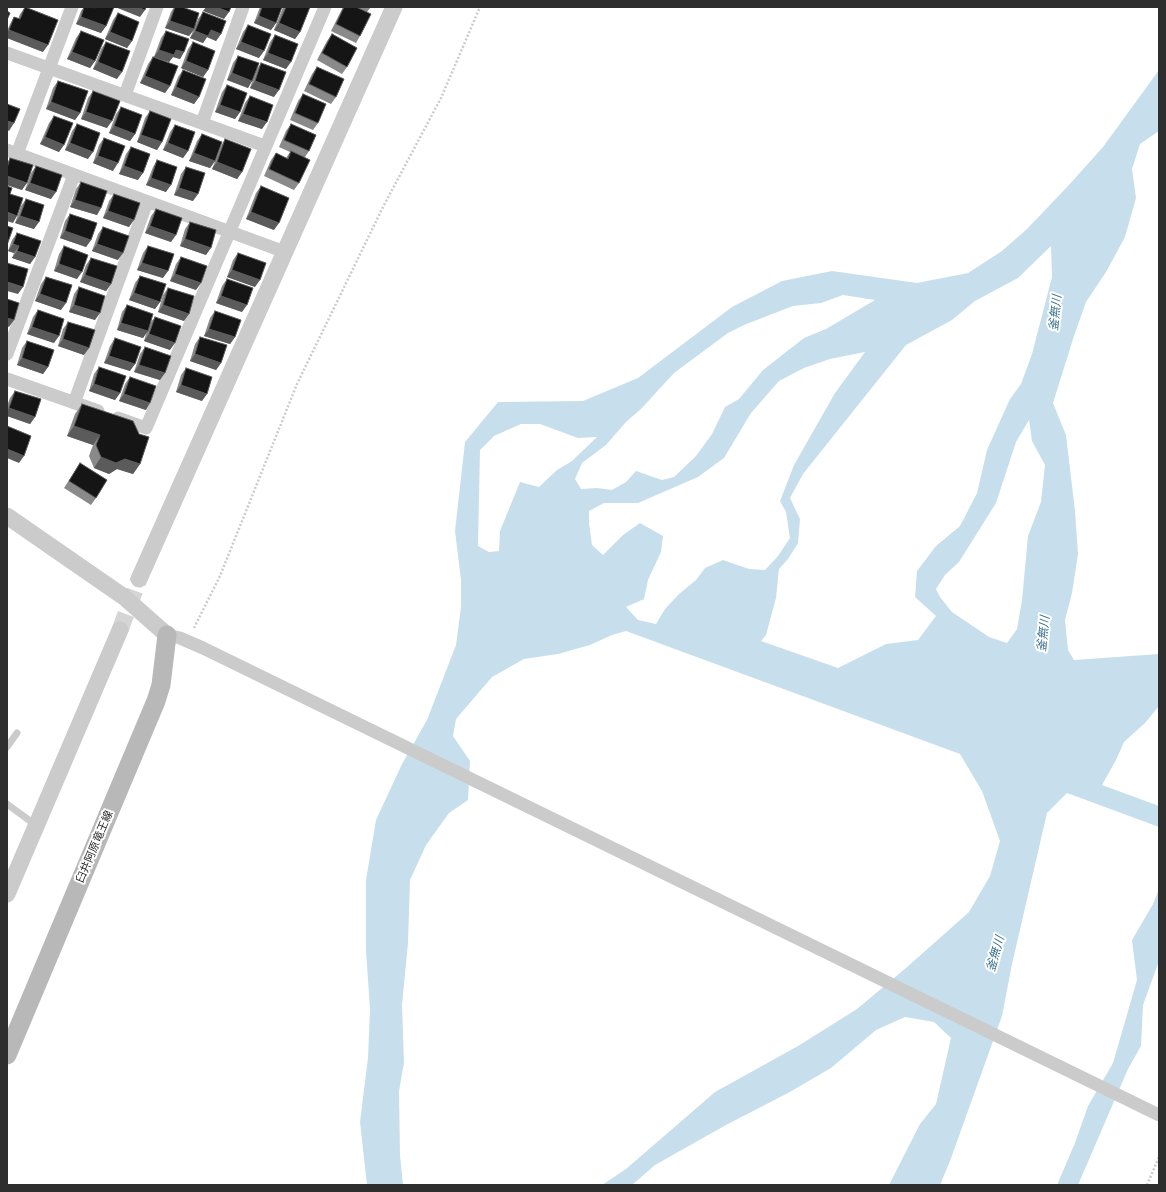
<!DOCTYPE html>
<html>
<head>
<meta charset="utf-8">
<style>
  body { margin:0 }
  #map { position:relative; width:1166px; height:1192px; overflow:hidden; background:#fff; font-family:"DejaVu Sans",sans-serif }
  canvas { display:block }
  .frame { position:absolute; inset:0; border:8px solid #2e2e2e; pointer-events:none }
</style>
</head>
<body>
<div id="map">
<canvas width="1166" height="1192"></canvas>
<div class="frame"></div>
</div>
<script>
const g = document.querySelector('canvas').getContext('2d');
g.lineJoin = 'round';
function fill(path, color) { g.fillStyle = color; g.fill(path, 'evenodd'); }
const shape = rows => new Path2D(rows.map(r => 'M' + r).join(''));
function trace(path, color, width, dash) { g.strokeStyle = color; g.lineWidth = width; g.lineCap = dash ? 'butt' : 'round'; g.setLineDash(dash || []); g.stroke(path); }
function drawText(font, color, halo, rows, align = 'center') {
  g.font = font + ' "DejaVu Sans","Noto Sans JP",sans-serif'; g.lineWidth = 4; g.setLineDash([]); g.textBaseline = 'middle'; g.strokeStyle = halo; g.fillStyle = color; for (const [text, x, y, turn = 0] of rows) {
    g.save(); g.translate(x, y); g.rotate((+turn || 0) * Math.PI / 180); g.textAlign = isNaN(turn) ? turn : align; if (halo) g.strokeText(text, 0, 0); g.fillText(text, 0, 0); g.restore();
  }
}
const water = shape([
  [1159,70,1159,131,1140,144,1132,169,1136,198,1125,237,1106,272,1086,302,1074,336,1053,403,1066,435,1075,511,1078,554,1072,593,1065,620,1068,650,1074,660,1159,654,1159,706,1145,723,1124,742,1116,760,1102,785,1159,806,1159,827,1067,793,1047,813,1012,964,1002,1016,950,1161,940,1185,889,1185,920,1124,936,1104,951,1038,934,1022,905,1017,876,1030,831,1068,788,1093,726,1125,655,1165,632,1185,602,1185,626,1169,715,1092,798,1046,857,1009,906,968,969,912,990,876,1000,841,982,791,960,754,626,631,612,635,590,645,558,654,524,659,492,677,456,719,453,736,470,761,468,800,449,813,426,845,410,880,408,943,402,1005,404,1063,399,1091,400,1155,403,1185,367,1185,360,1122,368,1058,370,1009,366,951,366,880,376,820,402,764,427,720,456,645,461,607,461,580,455,531,465,442,498,402,583,401,638,378,732,307,782,281,832,271,917,283,968,273,1002,251,1027,229,1068,186,1103,147],
  [1051,246,1052,277,1032,354,1021,384,1010,399,987,450,977,493,960,526,936,546,917,571,915,597,936,616,918,640,886,644,838,668,761,641,766,635,776,598,779,569,788,559,798,543,800,519,790,498,803,474,906,345,952,320,975,301,1018,278],
  [843,295,875,300,826,329,804,338,763,370,739,399,725,407,712,434,696,456,674,477,662,480,636,471,626,482,612,490,597,488,581,489,575,479,582,463,606,445,626,422,641,409,674,373,728,333,744,325,793,306,821,303],
  [865,352,835,393,794,465,780,501,786,512,790,538,778,556,765,570,749,569,723,560,705,568,696,580,679,594,665,609,656,624,638,620,626,607,644,599,648,580,661,552,663,536,640,523,623,535,603,555,592,545,589,523,589,511,604,503,638,503,698,477,724,458,751,413,779,381,804,368,830,359],
  [1029,420,1032,441,1045,465,1041,502,1028,536,1022,600,1017,629,1007,643,989,637,952,612,940,597,936,589,945,575,959,562,996,503,1016,442],
  [521,424,540,424,578,438,597,437,572,461,557,470,539,487,520,482,500,531,499,551,489,552,478,546,480,450,494,436],
  [1159,889,1159,961,1143,1005,1141,1046,1128,1069,1078,1185,1057,1185,1075,1143,1088,1106,1113,1063,1137,980,1132,940,1153,904]
]);
const tertiaryTunnel = shape([
  [120,630,139,579]
]);
const path = shape([
  [194,628,220,576,297,384,383,207,441,98,480,7],
  [1147,1185,1159,1157]
]);
const service = shape([
  [7,747,17,733],
  [7,804,37,826]
]);
const minor = shape([
  [7,53,265,146],
  [125,95,157,7],
  [202,123,243,7],
  [7,150,285,252],
  [17,154,72,7],
  [7,354,74,175],
  [7,379,98,411],
  [74,403,147,202],
  [118,418,146,428,325,7],
  [167,635,180,638,203,648,1159,1115]
]);
const tertiary = shape([
  [7,516,124,597,167,635],
  [139,579,394,7],
  [7,894,120,630]
]);
const secondary = shape([
  [7,1055,156,701,161,685,167,635]
]);
const wall = shape([
  [25,7,43,52,7,38,7,31,10,24,14,17,18,19,20,14],
  [84,7,114,7,106,26,101,33,76,24,81,11],
  [174,7,182,7,196,24,198,19,203,12,221,34,216,41,207,37,203,43,190,38,193,31,189,36,165,28,171,12],
  [260,7,282,7,276,23,271,30,254,23],
  [283,7,310,7,300,32,295,39,274,30],
  [343,7,371,7,367,12,360,36,356,43,331,31],
  [118,13,132,41,127,48,105,39,113,20],
  [248,25,259,58,236,49,243,32],
  [81,31,95,61,90,68,67,59,76,38],
  [166,31,184,52,180,59,173,57,169,62,158,59,170,86,165,93,140,83,148,64,153,57,154,57,161,38],
  [332,34,347,67,342,74,317,60,327,41],
  [275,35,286,69,263,60,270,42],
  [106,42,117,79,93,69,101,49],
  [193,42,208,70,203,77,181,68,188,49],
  [238,56,256,70,261,63,274,97,250,88,253,79,248,88,227,80,233,63],
  [317,67,336,97,331,104,304,91,312,74],
  [183,70,199,97,194,104,171,95,178,77],
  [58,81,80,113,75,120,46,109,53,88],
  [227,85,240,112,235,119,215,112,222,92],
  [93,91,107,128,81,119,88,98],
  [303,94,318,123,313,130,290,120,298,101],
  [250,96,262,129,238,121,245,103],
  [121,107,135,134,130,141,109,133,116,114],
  [150,111,162,142,157,150,137,142,145,118],
  [54,116,59,152,40,144,49,123],
  [77,124,88,159,65,150,72,131],
  [291,124,309,151,305,157,299,183,294,190,264,176,271,160,276,153,286,158,290,152,279,147,286,131],
  [175,125,188,151,183,158,163,150,170,132],
  [202,134,215,161,210,168,189,161,197,141],
  [104,138,113,171,93,163,99,145],
  [225,139,242,172,237,179,212,169,221,146],
  [131,147,138,180,119,174,126,154],
  [10,158,22,190,7,185,7,163],
  [157,160,166,192,146,185,153,167],
  [36,166,51,199,25,190,31,173],
  [186,167,193,201,174,195,181,174],
  [81,182,101,208,97,215,70,207,76,189],
  [261,186,274,230,246,219,256,193],
  [114,194,129,227,103,218,109,201],
  [26,199,34,229,15,223,21,206],
  [156,209,171,242,145,233,151,216],
  [70,214,91,240,86,247,60,238,65,221],
  [190,222,206,255,180,246,185,229],
  [103,227,118,260,92,251,98,234],
  [17,233,35,257,30,264,12,258,14,253,8,251,12,240],
  [64,246,77,279,54,271,59,254],
  [148,246,163,278,137,270,143,253],
  [238,253,255,287,227,277,233,260],
  [181,257,196,290,170,281,176,264],
  [91,258,111,284,106,291,80,282,86,265],
  [140,276,160,302,155,309,129,300,135,283],
  [46,277,61,310,35,301,41,284],
  [227,279,242,312,216,303,222,286],
  [79,287,95,320,69,312,74,294],
  [168,288,184,321,158,312,163,295],
  [127,305,150,323,155,317,170,350,144,341,147,331,143,338,117,330,122,312],
  [38,310,54,343,27,334,33,317],
  [215,311,235,337,230,344,204,336,210,318],
  [68,322,84,355,58,346,63,329],
  [200,337,221,363,216,370,190,361,195,344],
  [115,338,130,371,104,363,110,346],
  [27,341,48,367,43,374,17,365,22,348],
  [145,347,160,380,134,372,140,354],
  [99,367,120,393,115,400,89,391,94,374],
  [186,368,202,401,176,392,181,375],
  [130,377,146,410,119,401,125,384],
  [15,391,35,417,30,424,7,416,7,406,10,398],
  [82,404,140,464,133,474,117,469,109,474,94,468,89,456,93,445,67,436,75,414],
  [80,463,96,498,91,505,64,488]
]);
const shadedWall = shape([
  [115,7,137,7,145,10,140,17],
  [206,7,216,7,229,12,224,19,203,11],
  [259,16,276,23,271,30,254,23],
  [81,17,106,26,101,33,76,24],
  [170,21,194,29,189,36,165,28],
  [279,23,300,32,295,39,274,30],
  [9,30,48,45,43,52,7,38,7,33],
  [211,30,221,34,216,41,207,37,203,43,190,38,195,31],
  [110,32,132,41,127,48,105,39],
  [241,42,264,51,259,58,236,49],
  [159,50,176,50,184,52,180,59,173,57,169,62,154,57],
  [72,52,95,61,90,68,67,59],
  [268,53,291,62,286,69,263,60],
  [186,61,208,70,203,77,181,68],
  [98,62,122,72,117,79,93,69],
  [232,73,252,81,248,88,227,80],
  [145,76,170,86,165,93,140,83],
  [255,81,279,90,274,97,250,88],
  [176,87,199,97,194,104,171,95],
  [51,102,80,113,75,120,46,109],
  [220,105,240,112,235,119,215,112],
  [86,112,112,121,107,128,81,119],
  [243,114,267,122,262,129,238,121],
  [7,121,14,123,9,131,7,130],
  [114,126,135,134,130,141,109,133],
  [141,135,162,142,157,150,137,142],
  [45,137,64,145,59,152,40,144],
  [70,143,93,152,88,159,65,150],
  [168,143,188,151,183,158,163,150],
  [194,153,215,161,210,168,189,161],
  [98,156,118,163,113,171,93,163],
  [217,162,242,172,237,179,212,169],
  [124,166,143,173,138,180,119,174],
  [7,176,27,183,22,190,7,185],
  [151,178,171,185,166,192,146,185],
  [30,183,56,192,51,199,25,190],
  [179,188,198,194,193,201,174,195],
  [75,200,101,208,97,215,70,207],
  [108,211,134,220,129,227,103,218],
  [7,212,17,216,13,223,7,221],
  [251,212,279,223,274,230,246,219],
  [20,216,39,222,34,229,15,223],
  [150,226,176,235,171,242,145,233],
  [65,231,91,240,86,247,60,238],
  [185,239,211,248,206,255,180,246],
  [13,244,19,246,14,253,8,251],
  [97,244,123,253,118,260,92,251],
  [17,251,35,257,30,264,12,258],
  [142,263,168,271,163,278,137,270],
  [59,264,82,272,77,279,54,271],
  [232,270,260,280,255,287,227,277],
  [175,274,201,283,196,290,170,281],
  [85,275,111,284,106,291,80,282],
  [7,282,23,287,18,294,7,291],
  [134,293,160,302,155,309,129,300],
  [40,294,66,303,61,310,35,301],
  [221,296,247,305,242,312,216,303],
  [74,305,100,313,95,320,69,312],
  [163,305,189,314,184,321,158,312],
  [7,318,14,320,9,327,7,326],
  [121,323,148,331,143,338,117,330],
  [32,327,59,336,54,343,27,334],
  [209,329,235,337,230,344,204,336],
  [149,334,175,343,170,350,144,341],
  [63,339,89,348,84,355,58,346],
  [195,354,221,363,216,370,190,361],
  [109,356,135,364,130,371,104,363],
  [22,358,48,367,43,374,17,365],
  [139,365,165,373,160,380,134,372],
  [94,384,120,393,115,400,89,391],
  [181,385,207,394,202,401,176,392],
  [124,394,150,403,146,410,119,401],
  [9,408,35,417,30,424,7,416,7,411],
  [74,426,100,435,93,445,67,436],
  [7,449,24,456,19,463,7,458],
  [101,457,125,459,140,464,133,474,117,469,109,474,94,468]
]);
const building = shape([
  [25,7,58,20,48,45,9,30,14,17,20,19,25,7],
  [84,7,93,7,95,8,95,7,114,7,106,26,81,17,84,7],
  [137,7,146,7,145,10,137,7],
  [175,7,182,7,199,13,194,29,170,21,175,7],
  [216,7,231,7,229,12,216,7],
  [262,7,282,7,276,23,259,16,262,7],
  [286,7,310,7,300,32,279,23,286,7],
  [344,7,356,7,371,14,360,36,336,24,344,7],
  [7,11,10,13,7,20,7,11],
  [203,12,226,21,221,34,211,30,208,36,195,31,203,12],
  [118,13,139,22,132,41,110,32,118,13],
  [248,25,271,34,264,51,241,42,248,25],
  [81,31,104,40,95,61,72,52,81,31],
  [166,31,189,39,184,52,176,50,174,55,159,50,166,31],
  [332,34,357,48,347,67,322,53,332,34],
  [275,35,298,44,291,62,268,53,275,35],
  [106,42,130,51,122,72,98,62,106,42],
  [193,42,215,51,208,70,186,61,193,42],
  [238,56,259,63,252,81,232,73,238,56],
  [153,57,178,66,170,86,145,76,153,57],
  [261,63,286,72,279,90,255,81,261,63],
  [317,67,344,79,336,97,309,84,317,67],
  [183,70,206,79,199,97,176,87,183,70],
  [58,81,88,91,80,113,51,102,58,81],
  [227,85,247,93,240,112,220,105,227,85],
  [93,91,120,101,112,121,86,112,93,91],
  [303,94,326,104,318,123,295,113,303,94],
  [250,96,273,105,267,122,243,114,250,96],
  [7,104,20,109,14,123,7,121,7,104],
  [121,107,142,115,135,134,114,126,121,107],
  [150,111,171,119,162,142,141,135,150,111],
  [54,116,73,123,64,145,45,137,54,116],
  [77,124,100,133,93,152,70,143,77,124],
  [291,124,316,135,309,151,284,140,291,124],
  [175,125,195,132,188,151,168,143,175,125],
  [202,134,222,142,215,161,194,153,202,134],
  [104,138,125,146,118,163,98,156,104,138],
  [225,139,251,149,242,172,217,162,225,139],
  [131,147,150,154,143,173,124,166,131,147],
  [291,151,310,160,299,183,269,169,276,153,288,159,291,151],
  [10,158,33,165,27,183,7,176,7,168,10,158],
  [157,160,177,167,171,185,151,178,157,160],
  [36,166,62,175,56,192,30,183,36,166],
  [186,167,205,173,198,194,179,188,186,167],
  [81,182,107,191,101,208,75,200,81,182],
  [7,186,12,188,10,194,23,198,17,216,7,212,7,186],
  [261,186,289,198,279,223,251,212,261,186],
  [114,194,140,203,134,220,108,211,114,194],
  [26,199,44,205,39,222,20,216,26,199],
  [156,209,182,218,176,235,150,226,156,209],
  [70,214,97,223,91,240,65,231,70,214],
  [190,222,216,230,211,248,185,239,190,222],
  [7,226,13,228,7,245,7,226],
  [103,227,129,236,123,253,97,244,103,227],
  [17,233,41,241,35,257,17,251,19,246,13,244,17,233],
  [64,246,88,255,82,272,59,264,64,246],
  [148,246,174,254,168,271,142,263,148,246],
  [238,253,266,263,260,280,232,270,238,253],
  [181,257,207,266,201,283,175,274,181,257],
  [91,258,117,266,111,284,85,275,91,258],
  [7,263,28,269,23,287,7,282,7,263],
  [140,276,166,284,160,302,134,293,140,276],
  [46,277,72,285,66,303,40,294,46,277],
  [227,279,253,288,247,305,221,296,227,279],
  [79,287,105,296,100,313,74,305,79,287],
  [168,288,194,296,189,314,163,305,168,288],
  [7,299,19,303,14,320,7,318,7,299],
  [127,305,153,314,148,331,121,323,127,305],
  [38,310,64,319,59,336,32,327,38,310],
  [215,311,241,320,235,337,209,329,215,311],
  [155,317,181,326,175,343,149,334,155,317],
  [68,322,95,330,89,348,63,339,68,322],
  [200,337,227,345,221,363,195,354,200,337],
  [115,338,141,347,135,364,109,356,115,338],
  [27,341,54,350,48,367,22,358,27,341],
  [145,347,171,356,165,373,139,365,145,347],
  [99,367,126,376,120,393,94,384,99,367],
  [186,368,212,377,207,394,181,385,186,368],
  [130,377,156,386,150,403,124,394,130,377],
  [15,391,41,399,35,417,9,408,15,391],
  [82,404,133,421,139,434,149,437,140,464,125,459,116,463,101,457,96,445,100,435,74,426,82,404],
  [7,426,31,436,24,456,7,449,7,426],
  [80,463,107,480,96,498,69,481,80,463]
]);
const streetNames = [
  ["臼井阿原竜王線",95,847,-67]
];
const waterNames = [
  ["釜無川",1056,313,-84],
  ["釜無川",1044,634,-84],
  ["釜無川",996,954,-74]
];
fill(water, '#c7dfec');
trace(tertiaryTunnel, '#d5d5d5', 17, [17, 8]);
trace(path, '#cbcbcb', 2.5, [2, 2]);
trace(service, '#cbcbcb', 7);
trace(minor, '#cbcbcb', 13);
trace(tertiary, '#cbcbcb', 17);
trace(secondary, '#b8b8b8', 19);
fill(wall, '#8a8a8a');
fill(shadedWall, '#5b5b5b');
fill(building, '#151515');
trace(building, '#5b5b5b', 1);
drawText('11px', '#2e2e2e', '#fff', streetNames);
drawText('italic 12px', '#3b7490', '#fff', waterNames);
</script>
</body>
</html>
